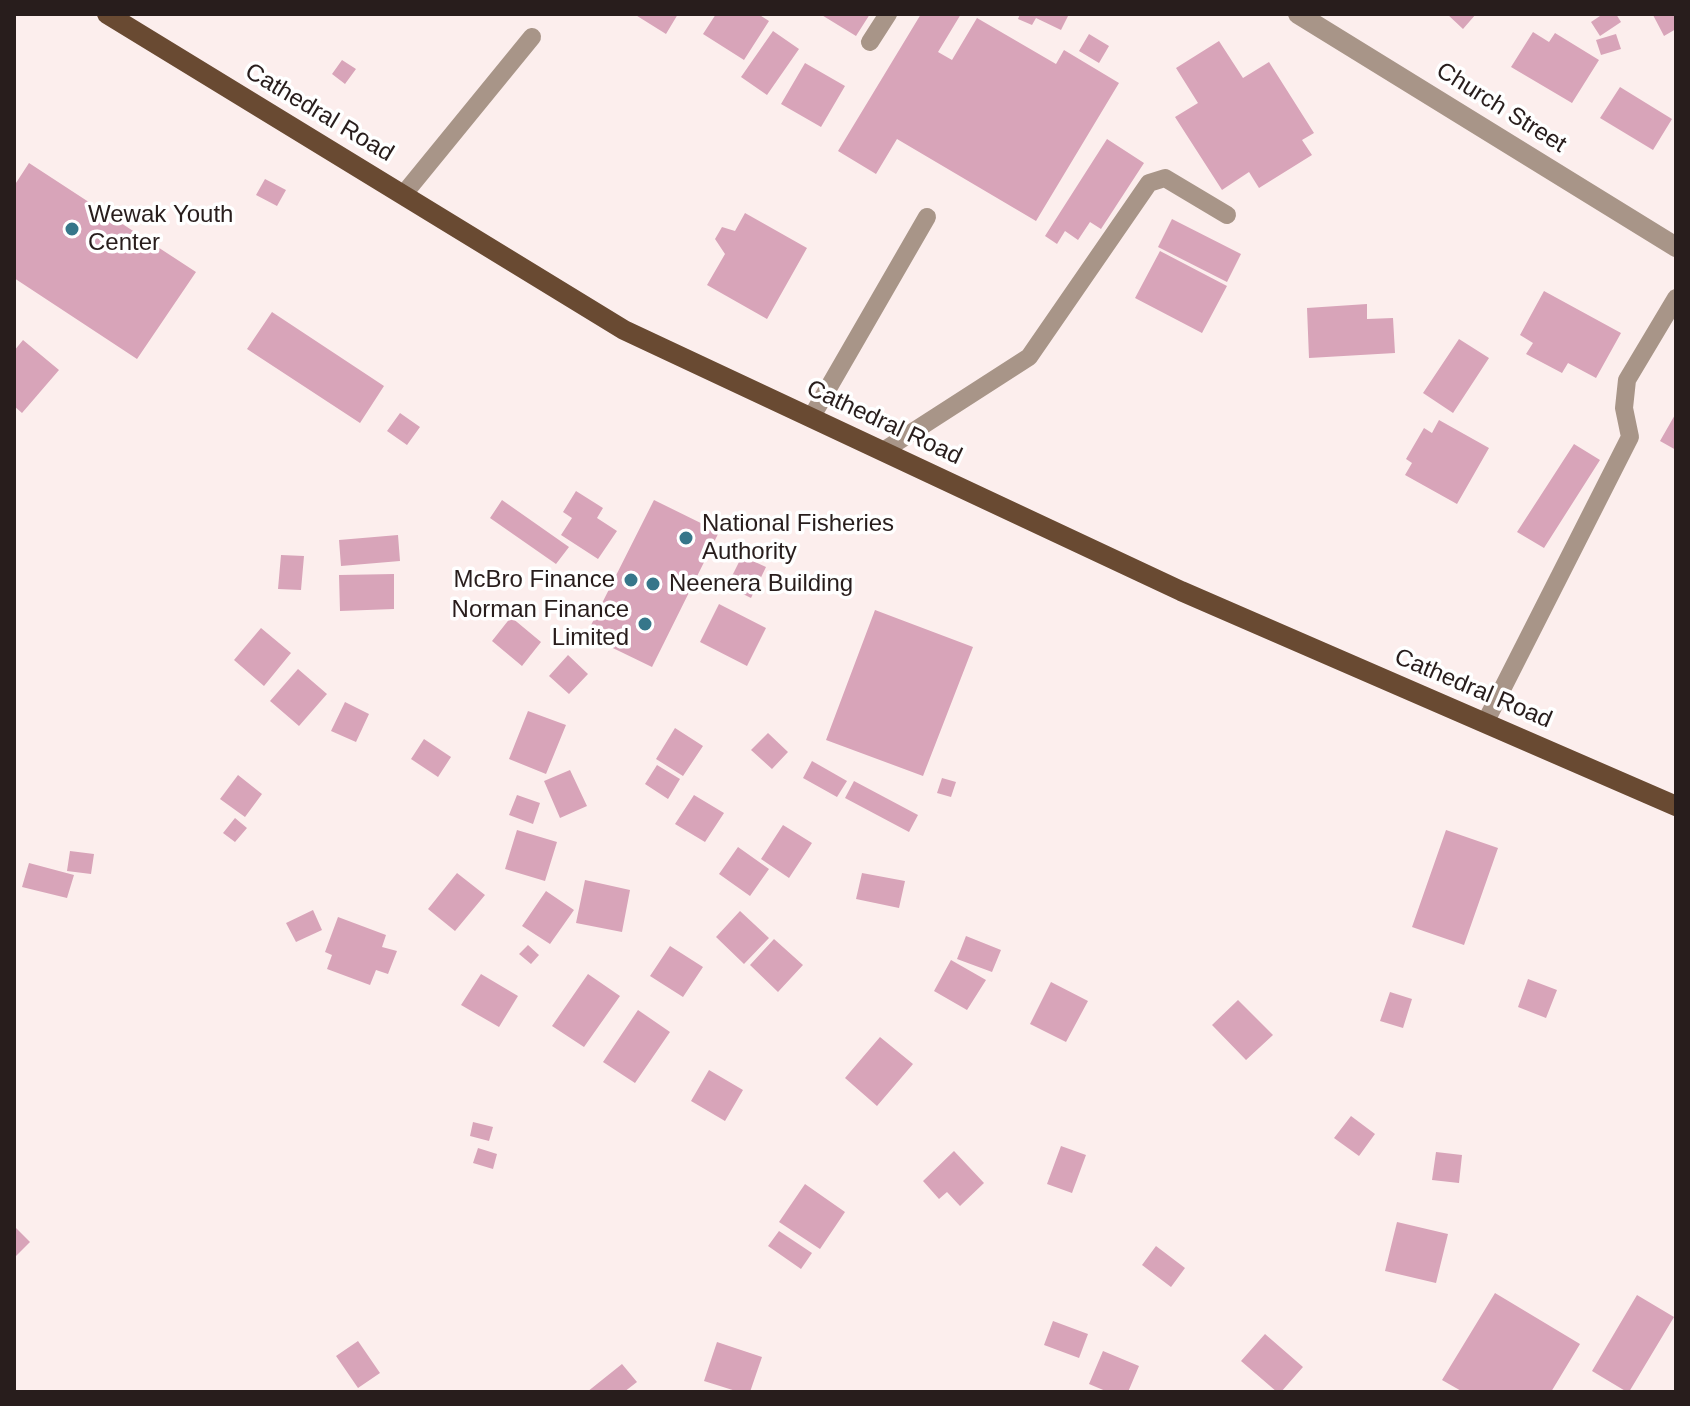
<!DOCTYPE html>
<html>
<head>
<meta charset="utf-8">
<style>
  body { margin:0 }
  #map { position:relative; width:1690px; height:1406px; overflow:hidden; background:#fceeed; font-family:Arial,sans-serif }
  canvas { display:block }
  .frame { position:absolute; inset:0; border:16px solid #281d1c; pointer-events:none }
</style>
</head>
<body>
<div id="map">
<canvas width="1690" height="1406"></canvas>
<div class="frame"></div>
</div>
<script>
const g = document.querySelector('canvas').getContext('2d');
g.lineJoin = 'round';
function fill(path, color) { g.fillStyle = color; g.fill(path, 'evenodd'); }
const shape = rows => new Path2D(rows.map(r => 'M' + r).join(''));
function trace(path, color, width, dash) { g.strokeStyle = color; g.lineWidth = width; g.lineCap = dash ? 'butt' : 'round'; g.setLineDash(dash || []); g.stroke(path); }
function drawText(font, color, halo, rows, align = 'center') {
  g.font = font + ' Arial,sans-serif'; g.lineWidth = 7; g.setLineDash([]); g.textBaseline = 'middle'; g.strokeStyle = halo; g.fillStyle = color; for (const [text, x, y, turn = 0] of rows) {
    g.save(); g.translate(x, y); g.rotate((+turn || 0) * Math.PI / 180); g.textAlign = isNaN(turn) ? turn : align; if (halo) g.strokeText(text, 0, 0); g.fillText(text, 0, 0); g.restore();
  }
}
const building = shape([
  [634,14,678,14,666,34],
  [716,14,758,14,769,21,744,60,703,34],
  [820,14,870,14,856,36],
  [921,14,961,14,938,52,952,60,977,18,1056,64,1064,50,1119,83,1036,221,897,139,876,174,838,151],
  [1020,14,1069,14,1061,30,1036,18,1032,25,1018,19],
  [1447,14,1476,14,1463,29],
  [1603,14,1616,14,1621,22,1600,36,1591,22],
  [1676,14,1676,29,1664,36,1653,15],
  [773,31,799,49,767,95,741,77],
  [1533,32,1549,42,1555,33,1599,60,1572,103,1511,67],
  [1089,34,1109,46,1099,63,1079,51],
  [1616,34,1621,49,1601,55,1596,40],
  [1219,41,1243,78,1269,62,1314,133,1302,140,1312,155,1259,188,1249,172,1222,190,1175,117,1198,103,1176,68],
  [342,60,356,69,345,84,332,74],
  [805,63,845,86,821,127,781,104],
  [1620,87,1672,119,1653,150,1600,118],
  [1107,139,1144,163,1101,229,1090,222,1078,240,1065,231,1057,244,1045,236],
  [29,163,196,272,137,359,14,278,14,186],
  [265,179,286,190,277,206,256,195],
  [745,213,807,248,767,319,707,285,725,254,715,239,722,227,735,231],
  [1172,219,1241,254,1227,282,1158,247],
  [1160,251,1227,286,1202,333,1135,298],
  [1544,291,1621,333,1596,378,1568,363,1562,373,1526,354,1533,343,1520,335],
  [1367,304,1367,319,1393,318,1395,353,1309,358,1307,308],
  [272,312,384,386,360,423,247,349],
  [1459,339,1489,358,1453,413,1423,393],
  [23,340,59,370,22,413,14,406,14,351],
  [400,413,420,427,407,445,387,431],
  [1676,413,1676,450,1660,441],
  [1439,420,1489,448,1457,504,1405,475,1412,463,1406,459,1424,428,1432,433],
  [1574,444,1600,460,1544,548,1517,532],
  [576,491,603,508,597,518,617,531,598,559,561,535,572,518,563,512],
  [502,500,569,547,556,564,490,518],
  [654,500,719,532,652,667,586,635],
  [398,535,400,561,341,566,339,540],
  [281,555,304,556,301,590,278,589],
  [742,556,766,567,751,598,727,586],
  [394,574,394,609,340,611,339,575],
  [719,604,766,628,747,666,700,642],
  [875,610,973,647,923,776,826,740],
  [511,617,541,642,522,666,492,641],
  [261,628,291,653,264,686,234,660],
  [568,655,588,674,569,694,549,676],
  [298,669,327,694,299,726,270,701],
  [345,702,369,714,356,742,331,731],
  [528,711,566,725,546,774,509,759],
  [675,728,703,746,683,776,656,759],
  [768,733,788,752,772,769,751,750],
  [424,739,451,757,438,777,411,759],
  [812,761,847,781,837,797,803,778],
  [657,765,680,779,668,799,645,784],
  [570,770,587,806,560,818,544,781],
  [238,775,262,794,245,817,220,799],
  [942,778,956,782,951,797,937,793],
  [854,781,918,815,909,832,845,798],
  [517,795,540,803,533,824,509,815],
  [694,795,724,813,705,842,675,824],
  [235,818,247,828,235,842,223,833],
  [783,825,812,843,789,878,761,859],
  [517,830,557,842,545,881,505,869],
  [1446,830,1498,848,1464,945,1412,927],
  [738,847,769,869,750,896,719,874],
  [70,851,94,854,91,874,67,871],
  [29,863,74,875,67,898,22,887],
  [457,873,485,895,455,931,428,909],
  [862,873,905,881,899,908,856,899],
  [585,880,630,890,622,932,576,923],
  [546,891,574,910,550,944,522,926],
  [313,910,322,930,296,942,286,923],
  [740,911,769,938,744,964,716,937],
  [338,917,386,935,382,947,397,951,388,974,376,970,370,985,327,969,332,955,325,952],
  [966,936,1001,950,992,972,957,959],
  [774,939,803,965,778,992,750,965],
  [528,945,539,955,531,964,519,954],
  [670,946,703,967,683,997,650,976],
  [951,960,986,980,967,1010,934,991],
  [481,974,518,996,499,1027,461,1005],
  [588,974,620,996,584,1047,552,1026],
  [1528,979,1557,990,1546,1018,1518,1007],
  [1051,982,1088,1001,1066,1042,1030,1024],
  [1390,992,1412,999,1403,1028,1380,1021],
  [1238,1000,1273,1035,1246,1060,1212,1025],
  [638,1010,670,1032,635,1083,603,1062],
  [880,1037,913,1064,877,1106,845,1078],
  [709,1070,743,1090,725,1121,691,1101],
  [1351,1116,1375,1134,1359,1156,1334,1138],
  [473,1122,493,1127,489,1141,470,1136],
  [1061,1146,1086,1155,1072,1193,1047,1184],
  [478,1148,497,1154,493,1169,473,1163],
  [954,1151,984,1183,960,1206,947,1192,939,1199,923,1181],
  [1436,1152,1462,1155,1459,1183,1432,1180],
  [805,1184,845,1212,820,1249,779,1222],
  [1397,1222,1448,1234,1436,1283,1385,1271],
  [14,1226,30,1242,14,1258],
  [779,1231,812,1253,801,1269,768,1246],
  [1156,1246,1185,1268,1171,1287,1142,1265],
  [1495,1293,1580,1344,1551,1392,1463,1392,1442,1380],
  [1637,1295,1674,1317,1629,1392,1627,1392,1592,1371],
  [1053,1321,1088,1334,1079,1358,1044,1345],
  [1265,1334,1303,1367,1281,1392,1277,1392,1241,1361],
  [358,1341,380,1373,358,1388,336,1356],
  [717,1342,762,1357,750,1392,739,1392,704,1381],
  [1103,1351,1139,1366,1128,1392,1108,1392,1089,1384],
  [622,1364,637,1382,624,1392,587,1392]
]);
const lane = shape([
  [870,42,888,14],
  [403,195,532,37],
  [811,418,927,217],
  [883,451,1029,357,1149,183,1165,178,1227,215],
  [1485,723,1630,437,1624,408,1627,380,1676,298]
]);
const street = shape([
  [1298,14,1676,247]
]);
const primary = shape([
  [107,14,624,330,1181,591,1676,806]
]);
const markers = [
  [72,229,8,"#36768a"],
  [686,538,8,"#36768a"],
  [631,580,8,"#36768a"],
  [653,584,8,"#36768a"],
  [645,624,8,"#36768a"]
];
const streetNames = [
  ["Church Street",1501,108,32],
  ["Cathedral Road",319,113,31],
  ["Cathedral Road",884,423,25],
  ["Cathedral Road",1473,689,23]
];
const poiNames = [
  ["Wewak Youth",88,215],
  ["Center",88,243],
  ["National Fisheries",702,524],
  ["Authority",702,552],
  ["McBro Finance",615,580,"right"],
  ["Neenera Building",669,584],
  ["Norman Finance",629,610,"right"],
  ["Limited",629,638,"right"]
];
fill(building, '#d8a4b9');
trace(lane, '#a89588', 18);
trace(street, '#a89588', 20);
trace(primary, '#694a32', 20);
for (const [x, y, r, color] of markers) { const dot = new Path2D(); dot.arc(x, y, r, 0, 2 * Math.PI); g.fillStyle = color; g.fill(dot); trace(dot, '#fff', 3); }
drawText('24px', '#281d1c', '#fff', streetNames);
drawText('24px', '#281d1c', '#fff', poiNames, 'left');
</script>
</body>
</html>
